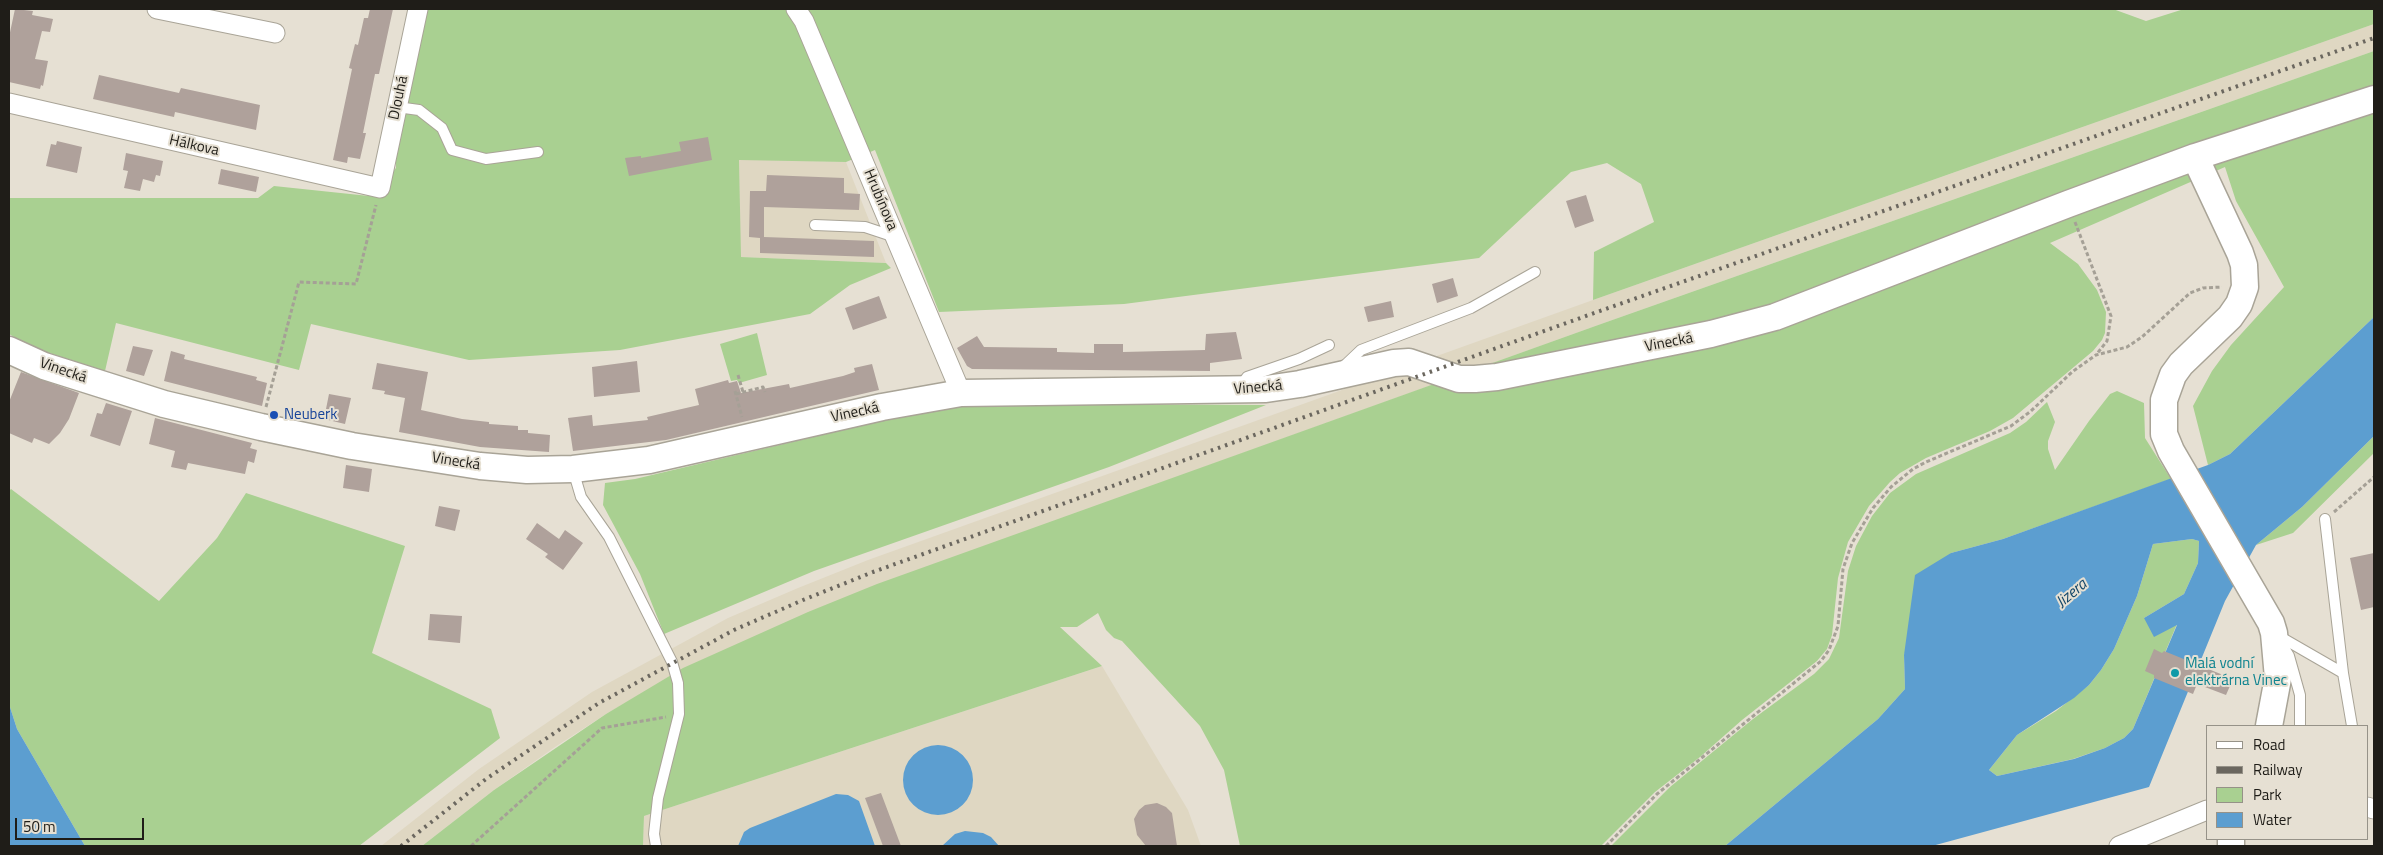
<!DOCTYPE html>
<html>
<head>
<meta charset="utf-8">
<style>
  body { margin:0 }
  #map { position:relative; width:2383px; height:855px; overflow:hidden; background:#e6e0d3; font-family:"Titillium Web",sans-serif }
  canvas { display:block }
  .frame { position:absolute; inset:0; border:10px solid #1f1d18; pointer-events:none }
  .legend { position:absolute; left:2206px; top:725px; width:162px; height:115px; box-sizing:border-box; background:#e6e0d3; border:1px solid #969288; margin:0; padding:6px 9px; list-style:none; font-size:15px; color:#1f1d18 }
  .legend li { display:flex; align-items:center; gap:10px; height:25px }
  .legend b { width:25px; border:1px solid #969288 }
  .scale { position:absolute; left:15px; top:818px; width:129px; height:22px; box-sizing:border-box; border:2px solid #1f1d18; border-top:0; padding-left:6px; font-size:15px; line-height:18px; white-space:nowrap; color:#1f1d18; -webkit-text-stroke:4px #e6e0d3; paint-order:stroke }
</style>
</head>
<body>
<div id="map">
<canvas width="2383" height="855"></canvas>
<div class="frame"></div>
<ul class="legend">
<li><b style="height:6px;background:#fff"></b>Road</li>
<li><b style="height:6px;background:#6b675f"></b>Railway</li>
<li><b style="height:14px;background:#a9d091"></b>Park</li>
<li><b style="height:14px;background:#5c9ed0"></b>Water</li>
</ul>
<div class="scale">50 m</div>
</div>
<script>
const g = document.querySelector('canvas').getContext('2d');
g.lineJoin = 'round';
function fill(path, color) { g.fillStyle = color; g.fill(path, 'evenodd'); }
const shape = rows => new Path2D(rows.map(r => 'M' + r).join(''));
function trace(path, color, width, dash) { g.strokeStyle = color; g.lineWidth = width; g.lineCap = dash ? 'butt' : 'round'; g.setLineDash(dash || []); g.stroke(path); }
function drawText(font, color, halo, rows, align = 'center') {
  g.font = font + ' "Titillium Web",sans-serif'; g.lineWidth = 4; g.setLineDash([]); g.textBaseline = 'middle'; g.strokeStyle = halo; g.fillStyle = color; for (const [text, x, y, turn = 0] of rows) {
    g.save(); g.translate(x, y); g.rotate((+turn || 0) * Math.PI / 180); g.textAlign = isNaN(turn) ? turn : align; if (halo) g.strokeText(text, 0, 0); g.fillText(text, 0, 0); g.restore();
  }
}
const built = shape([
  [2374,24,2374,51,1601,324,1033,529,678,673,606,714,555,747,494,790,422,846,381,846,479,769,592,692,728,618,798,588,868,560,1593,300],
  [739,159,846,162,886,263,740,257],
  [1102,666,1188,810,1201,846,643,846,644,816]
]);
const green = shape([
  [427,9,2113,9,2146,21,2184,9,2374,9,2374,24,1593,300,1594,252,1654,222,1641,184,1607,163,1571,172,1479,258,1124,304,939,312,875,150,846,162,739,160,741,257,886,263,891,268,850,285,810,314,620,350,469,360,311,324,299,370,116,323,105,371,34,348,9,334,9,198,258,198,274,186,369,196,396,168,396,158],
  [2374,51,2374,317,2230,454,2208,465,2193,406,2212,371,2231,345,2284,287,2236,201,2225,167,2050,243,2078,264,2097,290,2106,312,2105,333,2102,340,2093,351,2013,418,1990,431,1926,458,1900,473,1890,482,1869,506,1848,542,1838,578,1832,635,1827,649,1817,661,1742,720,1700,757,1655,792,1601,846,1240,846,1224,770,1200,726,1122,641,1114,638,1106,630,1098,613,1077,627,1060,627,1102,666,644,816,643,846,422,846,494,790,606,714,683,668,808,612,877,584,1601,324],
  [757,333,767,375,739,383,737,380,731,381,720,344],
  [2117,391,2144,403,2145,438,2171,479,2003,539,1951,553,1904,655,1905,689,1878,719,1725,846,1611,846,1670,787,1753,719,1814,674,1829,659,1839,638,1848,571,1856,546,1872,516,1890,493,1916,474,2010,433,2026,422,2047,402,2055,422,2048,441,2048,449,2055,470,2089,421,2110,394],
  [1037,404,1266,405,1109,467,814,571,664,634,640,574,603,505,605,483,635,479,936,408],
  [2374,436,2374,453,2293,533,2256,545,2302,507],
  [11,489,159,601,217,538,246,493,405,546,372,653,491,709,500,738,359,846,85,846,17,729,9,704,9,491],
  [2192,539,2199,541,2198,563,2184,594,2144,618,2177,624,2133,729,2124,738,2105,748,2073,759,1997,776,1989,770,2017,735,2056,711,2089,685,2101,670,2114,649,2137,596,2153,544]
]);
const water = shape([
  [2374,317,2374,436,2302,507,2256,545,2225,601,2149,787,1932,846,1725,846,1878,719,1905,689,1904,655,1915,575,1951,553,2003,539,2208,465,2230,454],
  [2192,539,2199,541,2198,563,2184,594,2144,618,2154,637,2177,625,2133,729,2124,738,2105,748,2074,759,1997,776,1989,770,2017,735,2074,698,2089,685,2101,670,2114,649,2137,596,2153,544],
  [9,704,17,729,85,846,9,846],
  '903 780a35 35 0 1 1 70 0a35 35 0 1 1-70 0Z',
  [836,794,848,795,859,801,875,846,738,846,744,832,750,828],
  [965,831,983,833,991,837,999,846,942,846,955,834]
]);
const building = shape([
  [15,9,33,11,32,15,53,19,50,32,42,31,35,59,48,61,43,86,41,85,40,89,9,82,9,37],
  [370,9,393,9,379,74,375,74,363,133,366,133,360,159,348,157,347,163,333,160,352,69,349,68,355,44,358,45,364,18,368,18],
  [99,75,179,93,181,88,260,105,256,130,175,112,174,117,93,99],
  [708,137,712,160,629,176,625,158,641,156,641,158,681,151,679,142],
  [57,141,82,147,77,173,46,166,51,144,56,145],
  [126,153,163,161,160,176,156,175,154,182,143,179,140,191,124,188,128,171,123,170],
  [221,169,259,177,256,192,218,184],
  [767,175,844,178,844,193,860,194,859,210,764,207,764,237,874,241,874,257,760,253,760,238,749,237,750,191,766,191],
  [1586,195,1594,221,1575,228,1566,201],
  [1453,278,1458,296,1437,303,1432,284],
  [879,296,887,318,853,330,845,308],
  [1391,301,1394,317,1368,322,1364,307],
  [1236,332,1242,359,1210,363,1210,371,972,369,967,366,957,348,977,336,984,347,1057,348,1057,352,1094,353,1094,344,1123,344,1123,352,1205,350,1206,334],
  [133,346,153,350,144,376,126,371],
  [171,351,185,355,184,359,257,377,256,380,267,383,262,406,164,381],
  [637,361,640,392,594,397,592,367],
  [377,363,428,372,421,410,462,419,489,422,489,424,518,426,518,430,528,430,528,433,550,435,549,452,480,447,399,432,405,398,384,394,385,391,372,389],
  [872,364,879,390,666,440,573,451,568,418,592,415,593,426,648,420,647,417,699,405,695,389,728,380,729,383,737,381,741,393,789,384,790,388,843,376,855,372,854,368],
  [21,372,79,393,69,419,60,433,49,444,34,438,32,443,9,433,9,402],
  [329,394,351,398,345,424,324,419],
  [106,403,132,411,120,446,90,436,97,413,102,414],
  [155,418,252,443,250,448,257,450,254,463,248,461,245,474,188,463,186,470,171,467,175,451,149,444],
  [346,465,372,469,369,492,343,488],
  [439,506,460,510,455,531,435,526],
  [537,523,559,539,565,530,583,543,563,570,545,557,548,554,526,539],
  [2374,553,2374,607,2361,610,2350,558],
  [430,614,462,616,460,643,428,640],
  [2154,649,2162,653,2164,651,2233,679,2226,695,2197,684,2193,694,2154,678,2154,675,2145,671],
  [881,793,901,846,883,846,865,798],
  [1157,803,1166,807,1172,813,1177,846,1146,846,1137,835,1134,819,1139,810,1145,805]
]);
const path = shape([
  [2075,222,2111,316,2107,341,2096,355],
  [738,375,743,392],
  [735,391,742,417],
  [736,394,763,387,765,392],
  [266,407,299,282,356,284,376,205],
  [2334,512,2374,477],
  [471,846,602,728,666,717],
  [1606,846,1657,794,1821,661,1829,650,1838,626,1843,569,1852,543,1873,508,1891,487,1913,469,1926,462,2011,426,2031,411,2072,372,2096,355,2127,347,2142,337,2190,293,2203,288,2222,287]
]);
const lane = shape([
  [397,107,419,110,442,128,452,150,486,159,538,152],
  [815,225,865,227,895,237],
  [1342,368,1361,350,1471,308,1535,272],
  [1241,386,1247,377,1299,359,1329,345],
  [573,470,581,497,609,537,672,662,678,683,679,714,658,798,654,834,656,846],
  [2325,519,2343,673],
  [2277,635,2343,673,2352,726],
  [2284,648,2289,656,2300,695,2300,726]
]);
const street = shape([
  [157,9,275,33],
  [796,9,804,21,961,393],
  [9,103,380,188,418,9],
  [2367,807,2374,809],
  [2119,846,2207,810]
]);
const secondary = shape([
  [2195,157,2240,253,2244,265,2245,287,2239,304,2230,317,2181,364,2173,375,2164,400,2164,434,2171,451,2271,623,2274,633,2278,678,2269,726],
  [9,350,44,366,164,404,261,427,352,446,480,466,527,470,573,469,649,460,882,407,961,393,1266,389,1300,384,1394,363,1409,362,1459,379,1475,379,1497,377,1711,334,1775,317,2068,204,2195,157,2374,99],
  [2231,846,2231,839]
]);
const rail = shape([
  [401,846,486,779,599,703,734,630,803,600,873,572,1597,312,2374,38]
]);
const markers = [
  [274,415,5,"#1a4fb4"],
  [2175,673,5,"#0f9aa8"]
];
const streetNames = [
  ["Dlouhá",399,98,-78],
  ["Hálkova",194,146,13],
  ["Hrubínova",880,200,67],
  ["Vinecká",1669,343,-11],
  ["Vinecká",63,371,19],
  ["Vinecká",1258,388,-5],
  ["Vinecká",855,413,-12],
  ["Vinecká",456,462,9]
];
const transitNames = [
  ["Neuberk",284,415]
];
const cultureNames = [
  ["Malá vodní",2185,664],
  ["elektrárna Vinec",2185,681]
];
const waterNames = [
  ["Jizera",2072,594,-40]
];
fill(built, '#dfd7c2');
fill(green, '#a9d091');
fill(water, '#5c9ed0');
fill(building, '#afa19b');
trace(lane, '#a9a497', 12);
trace(street, '#a9a497', 21);
trace(secondary, '#a9a497', 29);
trace(path, '#a5a096', 3, [4, 2.5]);
trace(lane, '#fff', 10);
trace(street, '#fff', 19);
trace(secondary, '#fff', 26);
trace(rail, '#6b675f', 4, [2.5, 5]);
for (const [x, y, r, color] of markers) { const dot = new Path2D(); dot.arc(x, y, r, 0, 2 * Math.PI); g.fillStyle = color; g.fill(dot); trace(dot, '#e6e0d3', 2); }
drawText('15px', '#1f1d18', '#e6e0d3', streetNames);
drawText('15px', '#164399', '#e6e0d3', transitNames, 'left');
drawText('15px', '#0d838f', '#e6e0d3', cultureNames, 'left');
drawText('italic 16px', '#154769', '#e6e0d3', waterNames);
</script>
</body>
</html>
